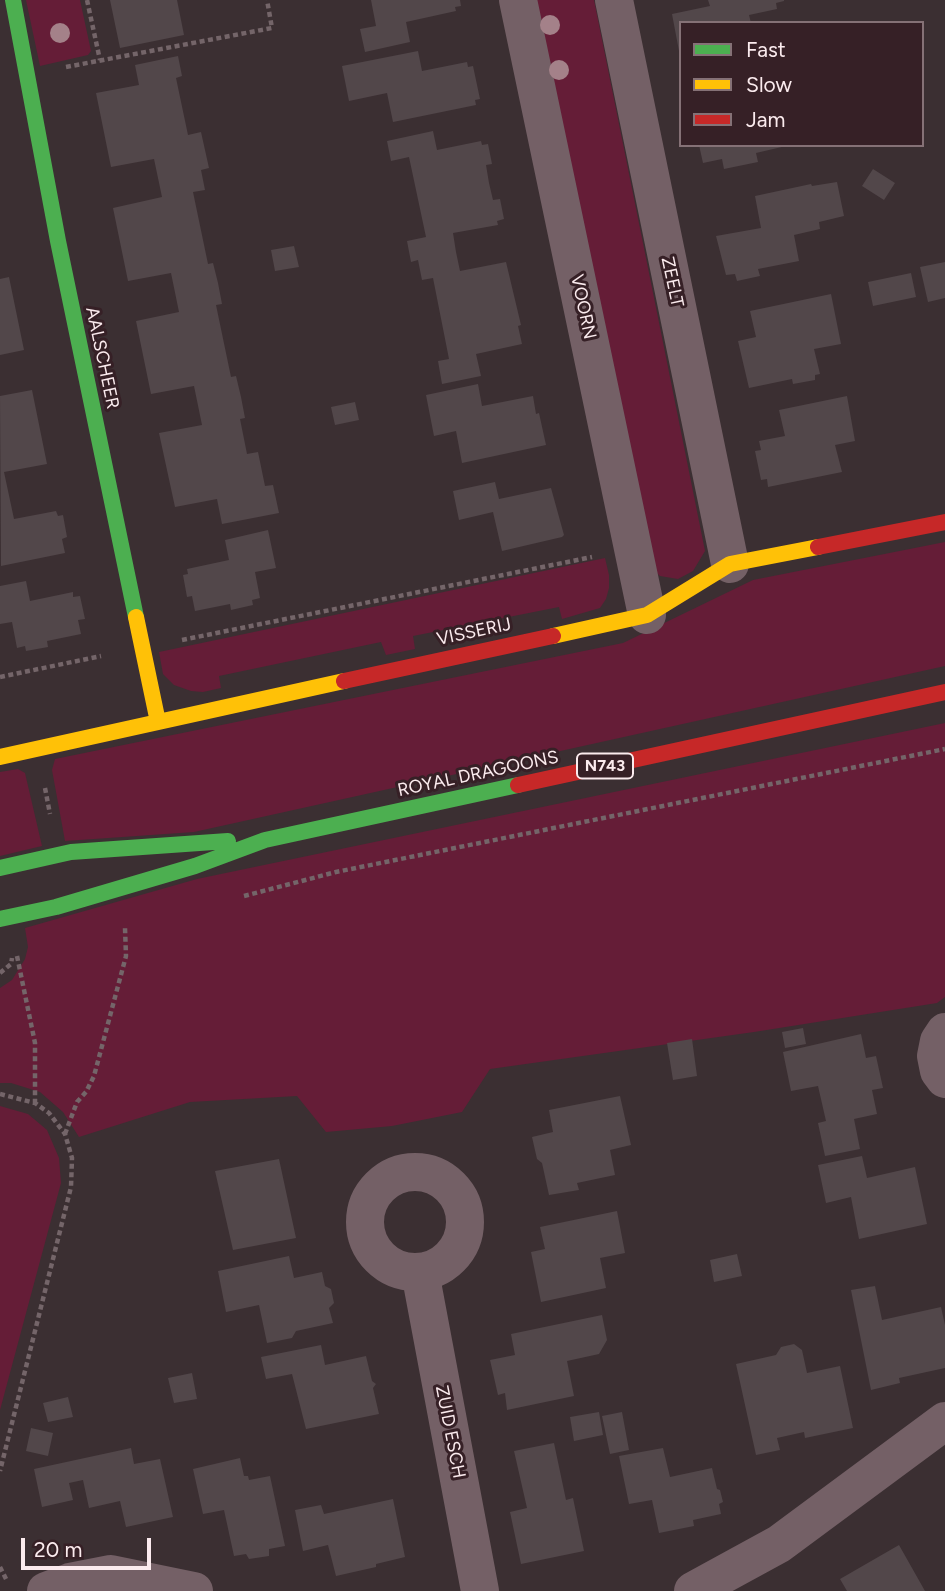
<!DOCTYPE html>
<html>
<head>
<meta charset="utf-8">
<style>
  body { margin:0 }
  #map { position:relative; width:945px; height:1591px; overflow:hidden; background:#3b2f32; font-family:Figtree,sans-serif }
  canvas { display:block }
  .legend { position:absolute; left:679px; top:21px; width:245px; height:126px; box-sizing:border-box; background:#362026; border:2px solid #857176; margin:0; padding:9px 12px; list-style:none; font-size:21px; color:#fbebee }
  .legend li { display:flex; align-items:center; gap:14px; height:35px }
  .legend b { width:35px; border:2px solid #857176 }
  .scale { position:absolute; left:21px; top:1538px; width:130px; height:32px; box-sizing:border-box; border:4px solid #fbebee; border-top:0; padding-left:9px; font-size:21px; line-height:24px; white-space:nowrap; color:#fbebee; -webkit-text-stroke:5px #362026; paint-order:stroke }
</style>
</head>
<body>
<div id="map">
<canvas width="945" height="1591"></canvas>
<ul class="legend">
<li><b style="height:9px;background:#4caf50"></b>Fast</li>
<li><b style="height:9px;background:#ffc107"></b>Slow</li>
<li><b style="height:9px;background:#c62828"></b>Jam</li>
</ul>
<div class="scale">20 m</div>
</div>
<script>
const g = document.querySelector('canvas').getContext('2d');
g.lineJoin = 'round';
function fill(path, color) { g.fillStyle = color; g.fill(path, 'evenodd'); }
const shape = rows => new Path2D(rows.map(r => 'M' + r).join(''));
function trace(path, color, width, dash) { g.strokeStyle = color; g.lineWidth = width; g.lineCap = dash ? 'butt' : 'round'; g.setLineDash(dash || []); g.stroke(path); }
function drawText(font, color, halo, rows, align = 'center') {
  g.font = font + ' Figtree,sans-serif'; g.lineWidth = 6; g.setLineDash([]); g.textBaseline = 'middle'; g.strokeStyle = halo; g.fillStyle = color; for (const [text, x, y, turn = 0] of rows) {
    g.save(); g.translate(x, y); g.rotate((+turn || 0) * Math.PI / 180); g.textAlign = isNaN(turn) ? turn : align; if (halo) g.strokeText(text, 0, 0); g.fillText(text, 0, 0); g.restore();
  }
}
const green = shape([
  [26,0,80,0,91,51,88,55,40,66],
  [529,0,594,0,705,551,693,571,678,579,660,576,644,561],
  [945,542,945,666,194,832,65,841,52,770,55,759,623,643,753,580],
  [605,558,609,575,609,588,606,599,600,608,562,619,559,607,413,636,415,649,386,655,381,642,219,676,221,688,203,692,191,691,174,685,163,674,159,652],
  [945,723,945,997,937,1003,754,1032,490,1069,462,1112,392,1126,326,1132,297,1096,190,1102,79,1137,63,1112,40,1092,11,1083,0,1083,0,988,12,980,25,959,28,947,25,928,197,879],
  [18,769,25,773,42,846,0,856,0,772],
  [0,1106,28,1114,47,1130,59,1158,61,1183,0,1410]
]);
const building = shape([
  [110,0,177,0,184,35,120,48],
  [371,0,460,0,461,6,455,7,456,11,406,22,410,42,365,52,360,29,376,26],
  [708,0,784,0,784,1,776,3,777,9,749,15,751,23,681,23,679,51,672,14,710,6],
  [418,51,422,71,467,62,468,67,473,66,480,99,475,100,476,105,393,122,387,93,349,101,342,66],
  [178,56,182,76,176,78,188,135,201,132,209,168,201,170,205,190,193,192,208,264,213,263,218,283,222,304,216,305,231,377,236,376,241,397,245,418,240,419,247,454,258,452,265,486,273,485,279,513,222,524,217,499,175,507,159,433,202,425,194,386,151,394,136,321,179,312,171,273,128,281,113,208,162,197,154,159,111,167,96,93,139,85,135,65],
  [433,131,437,150,481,141,482,145,488,144,492,164,486,165,489,183,493,200,500,199,504,219,497,221,498,225,453,233,456,252,460,271,506,262,521,325,518,326,522,344,476,354,481,376,442,384,438,361,449,359,433,278,422,280,418,260,411,262,407,241,426,237,409,157,391,161,387,141],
  [699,145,786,145,786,146,756,153,758,162,724,169,722,159,703,163],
  [873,169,895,183,884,200,862,186],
  [837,182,844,216,819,222,820,229,794,235,799,261,758,269,760,276,737,281,735,274,726,275,716,236,761,228,755,196,811,184,812,186],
  [294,246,299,267,275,271,271,250],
  [945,262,945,298,928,302,920,267],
  [911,273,916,297,873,306,868,282],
  [9,277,24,350,0,355,0,279],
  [831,294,841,344,814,349,820,374,815,375,815,380,793,384,792,379,749,388,738,341,756,337,750,311],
  [478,384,482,406,533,396,536,414,539,413,546,445,462,463,456,431,434,436,426,395],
  [32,390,47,464,4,472,14,519,56,511,58,516,63,515,67,537,62,539,65,553,1,566,0,396],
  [847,396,855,441,835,445,842,472,768,487,767,479,761,480,755,451,761,450,759,441,785,436,779,410],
  [355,402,359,420,335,425,331,407],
  [495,482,499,499,551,488,564,535,562,537,502,551,493,512,459,520,453,491],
  [268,530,276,568,255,572,260,598,252,600,253,605,231,610,230,604,195,611,192,596,187,597,183,575,188,574,187,569,229,560,225,540],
  [26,581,30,601,73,592,73,597,80,596,85,619,78,620,81,634,47,641,48,647,26,651,25,646,17,648,12,622,0,624,0,586],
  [803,1028,806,1044,785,1048,782,1032],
  [861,1034,866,1058,876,1056,883,1088,872,1090,877,1114,854,1119,860,1149,825,1156,818,1123,826,1121,818,1086,791,1091,783,1052],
  [692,1039,697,1076,673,1080,667,1043],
  [620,1096,631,1145,610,1150,615,1175,577,1183,579,1190,549,1195,542,1163,537,1159,532,1137,553,1132,549,1110],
  [862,1156,867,1178,915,1167,927,1224,859,1239,851,1197,826,1203,818,1165],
  [279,1159,296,1238,233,1250,215,1171],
  [617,1211,625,1253,600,1258,606,1288,541,1302,531,1252,545,1249,540,1227],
  [737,1254,742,1276,714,1282,710,1260],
  [289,1256,294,1278,322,1272,325,1286,331,1289,334,1303,329,1308,333,1323,296,1331,292,1338,267,1343,259,1305,226,1312,218,1271],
  [875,1286,882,1320,941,1307,945,1325,945,1368,899,1378,900,1383,871,1390,851,1290],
  [602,1315,607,1340,599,1354,567,1361,574,1396,507,1410,505,1393,498,1395,490,1360,515,1355,511,1334],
  [794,1344,802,1350,807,1373,840,1366,853,1428,805,1438,804,1432,777,1438,780,1450,756,1455,736,1364,776,1355,781,1347],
  [321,1345,325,1365,366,1356,372,1381,376,1384,373,1388,379,1414,306,1429,292,1374,266,1379,261,1357],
  [192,1373,197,1399,174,1403,168,1378],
  [68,1397,73,1417,48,1422,43,1403],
  [599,1412,603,1435,574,1441,570,1417],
  [622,1412,629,1450,610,1454,602,1416],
  [31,1428,53,1433,48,1456,26,1451],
  [554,1443,566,1500,573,1498,584,1551,521,1564,510,1512,527,1508,514,1451],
  [131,1448,134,1464,160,1459,173,1517,126,1527,120,1501,89,1508,83,1480,69,1483,73,1500,42,1507,34,1469],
  [663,1448,670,1477,712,1468,717,1489,720,1490,723,1502,719,1504,721,1514,693,1520,694,1526,659,1533,652,1500,629,1504,619,1456],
  [240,1458,244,1476,248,1476,249,1480,270,1476,285,1546,269,1549,269,1556,249,1559,246,1554,234,1556,224,1510,203,1514,193,1469],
  [393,1499,405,1557,376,1564,376,1567,336,1576,328,1545,303,1551,295,1510,321,1505,324,1514],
  [899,1545,925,1591,847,1591,840,1579]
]);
const path = shape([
  [87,0,100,60],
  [66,67,272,28,267,0],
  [182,640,592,557],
  [0,677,101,656],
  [45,788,50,814],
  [244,896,336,872,945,749],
  [17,956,35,1043,35,1103],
  [0,973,11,964,12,958],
  [0,1094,35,1103,49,1113,65,1134,72,1158,71,1187,0,1471],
  [65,1134,77,1102,86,1092,94,1076,126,956,125,928],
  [0,1567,7,1581]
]);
const street = shape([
  [518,0,647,615],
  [614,0,730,564],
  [945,1032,939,1041,936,1056,939,1071,945,1079],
  '365 1222a50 50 0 1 1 100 0a50 50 0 1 1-100 0Z',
  [420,1272,480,1591],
  [46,1591,70,1582,111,1574,194,1591],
  [693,1591,779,1544,945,1421]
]);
const fast = shape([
  [13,0,58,241,136,617],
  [0,868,71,852,228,841],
  [0,919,56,907,195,866,265,840,518,785]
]);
const slow = shape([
  [136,617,158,722],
  [553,636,647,615,730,564,818,547],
  [0,757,344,681]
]);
const jam = shape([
  [818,547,945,522],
  [344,681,553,636],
  [518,785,945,692]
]);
const trees = [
  [550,25],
  [60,33],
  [559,70]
];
const shields = [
  [605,766,56]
];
const shieldNames = [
  ["N743",605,766]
];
const streetNames = [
  ["ZEELT",672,282,78],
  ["VOORN",583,307,78],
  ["AALSCHEER",102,358,78],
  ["VISSERIJ",474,632,-12],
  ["ROYAL DRAGOONS",478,774,-12],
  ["ZUID ESCH",450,1432,79]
];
fill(green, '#651d37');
fill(building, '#52474a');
trace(path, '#746569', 4.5, [5, 3.5]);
trace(street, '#746066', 38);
trace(fast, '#4caf50', 16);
trace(slow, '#ffc107', 16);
trace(jam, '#c62828', 16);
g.fillStyle = '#a48189';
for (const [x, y] of trees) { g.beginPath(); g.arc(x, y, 10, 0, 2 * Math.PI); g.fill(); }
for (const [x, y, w] of shields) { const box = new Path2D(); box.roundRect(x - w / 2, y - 12.5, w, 25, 5); g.fillStyle = '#362026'; g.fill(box); trace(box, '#fbebee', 2); }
drawText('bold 16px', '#fbebee', null, shieldNames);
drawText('18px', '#fbebee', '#362026', streetNames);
</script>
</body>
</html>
